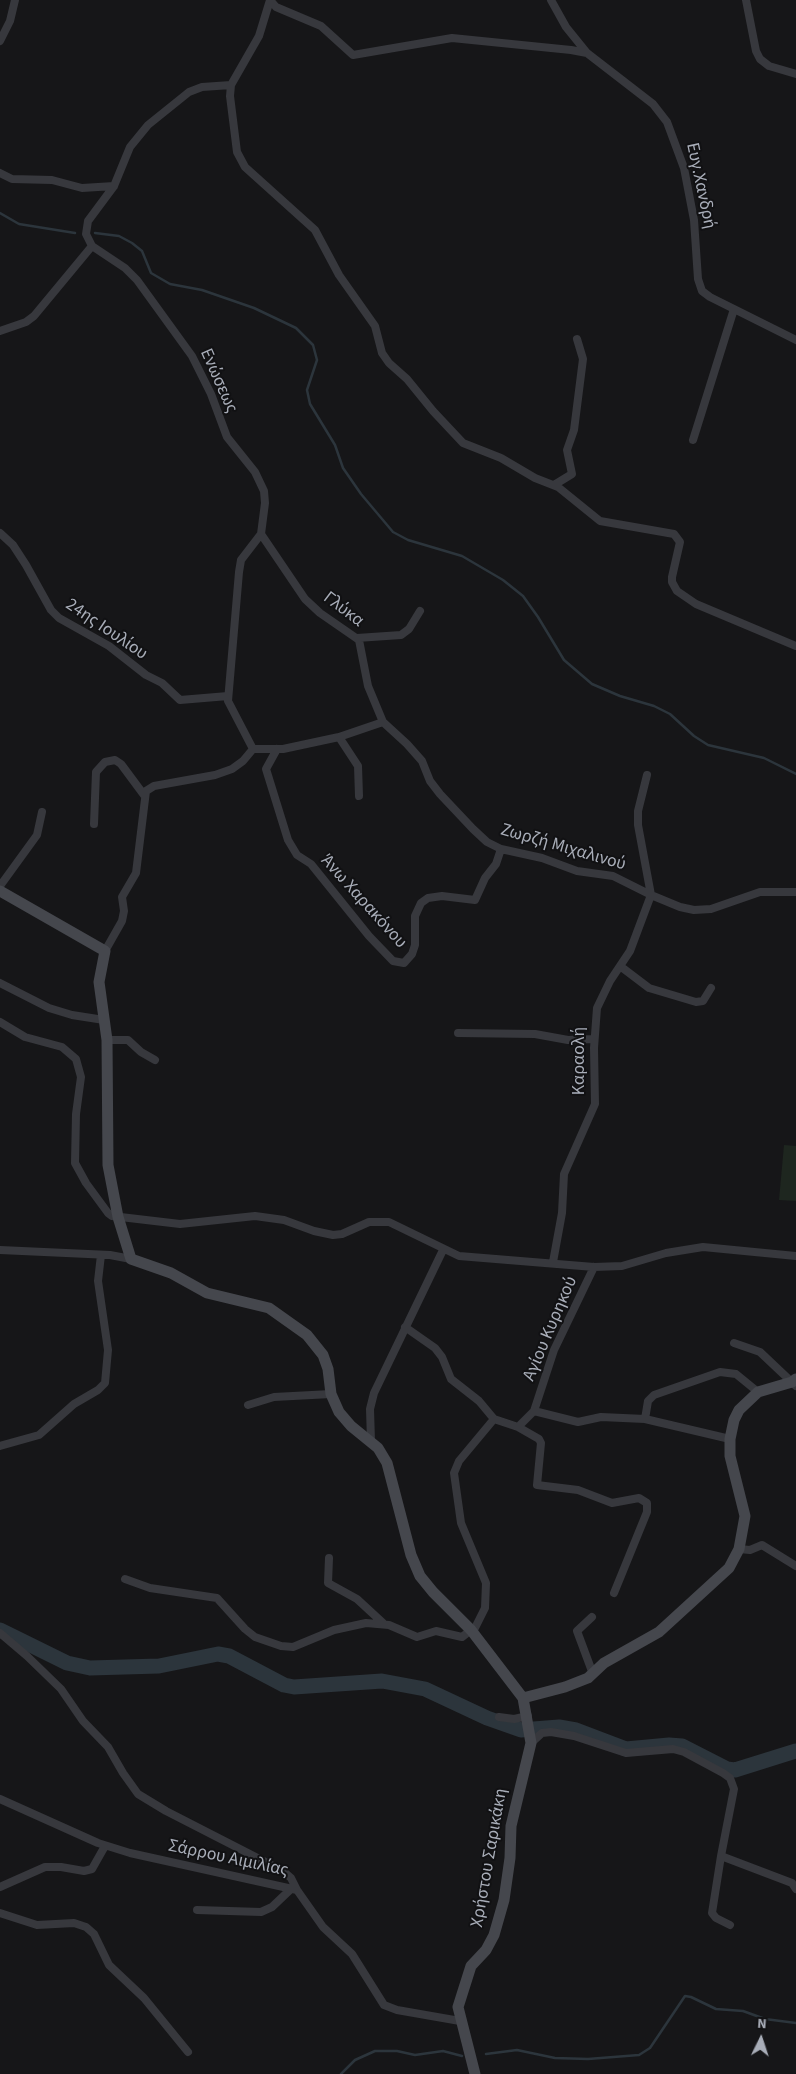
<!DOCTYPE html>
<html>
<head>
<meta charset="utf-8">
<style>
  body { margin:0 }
  #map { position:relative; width:796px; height:2074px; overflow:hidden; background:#161618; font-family:"Source Sans 3",sans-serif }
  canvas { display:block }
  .north { position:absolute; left:736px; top:2014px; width:50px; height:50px; -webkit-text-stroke:4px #111113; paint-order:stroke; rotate:4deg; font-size:14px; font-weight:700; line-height:20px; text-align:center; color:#a8adb8 }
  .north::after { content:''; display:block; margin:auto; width:18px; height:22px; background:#a8adb8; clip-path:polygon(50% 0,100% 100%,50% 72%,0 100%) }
</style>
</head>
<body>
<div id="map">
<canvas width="796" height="2074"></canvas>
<div class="north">N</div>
</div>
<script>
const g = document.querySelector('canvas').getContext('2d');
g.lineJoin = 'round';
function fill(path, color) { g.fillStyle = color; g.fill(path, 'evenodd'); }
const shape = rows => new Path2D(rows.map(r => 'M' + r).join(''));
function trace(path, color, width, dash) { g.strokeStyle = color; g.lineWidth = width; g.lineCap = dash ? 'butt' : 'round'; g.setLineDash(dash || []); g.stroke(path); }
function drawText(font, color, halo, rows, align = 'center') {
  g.font = font + ' "Source Sans 3",sans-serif'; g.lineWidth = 4; g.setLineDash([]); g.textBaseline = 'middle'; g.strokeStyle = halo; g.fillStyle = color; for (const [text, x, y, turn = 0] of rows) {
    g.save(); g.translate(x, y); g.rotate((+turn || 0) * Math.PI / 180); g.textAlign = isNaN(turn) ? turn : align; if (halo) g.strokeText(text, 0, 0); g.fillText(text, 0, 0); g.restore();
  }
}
const green = shape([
  [784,1145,796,1146,796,1201,779,1200]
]);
const stream = shape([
  [0,213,19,224,75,233],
  [95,233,119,236,132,243,142,251,151,273,170,284,202,290,254,308,296,328,313,345,317,360,307,390,310,404,335,445,343,468,361,494,393,532,408,540,462,556,503,580,523,596,538,617,564,660,592,684,620,696,654,706,670,714,694,736,708,745,764,758,796,774],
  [486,2054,517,2050,555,2058,588,2059,639,2055,650,2048,685,1996,691,1997,716,2009,743,2011,765,2019,796,2023],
  [341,2074,355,2060,375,2051,397,2051,415,2055,443,2051,462,2056]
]);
const river = shape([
  [0,1630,67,1663,90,1668,159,1666,218,1654,229,1656,284,1685,294,1687,382,1681,425,1689,487,1718,521,1730,559,1727,576,1730,626,1749,669,1745,682,1746,727,1769,735,1770,796,1751]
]);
const street = shape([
  [270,0,259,36,231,85,230,96,237,152,245,167,315,230,339,275,375,326,382,353,389,363,407,379,433,411,463,443,501,458,535,478,558,487,600,521,674,534,680,542,672,577,672,582,677,591,696,604,796,646],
  [270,0,276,7,321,26,353,55,452,38,571,50,587,53],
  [551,0,566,27,587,53,653,104,667,122,684,168,694,220,698,279,702,291,710,297,796,340],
  [746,0,756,51,760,59,769,66,796,74],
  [0,41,10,21,15,0],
  [231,85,202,87,189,92,148,125,130,147,114,186,88,221,86,234,92,246,125,268,137,280,192,356,211,394,227,437,255,472,264,491,265,503,261,534,241,560,239,572,228,701,253,749],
  [0,173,12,179,52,180,82,188,114,186],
  [0,331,26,322,34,316,92,246],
  [693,440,734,309],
  [554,485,572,474,567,450,574,430,583,359,577,339],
  [0,533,13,545,26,565,51,610,59,618,109,646,146,675,162,683,180,700,228,696],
  [261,534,305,599,320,613,359,640,368,686,383,722],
  [357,638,401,635,409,629,420,611],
  [339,737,358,766,359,796],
  [253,749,283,749,339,737,383,722,407,744,422,761,430,781,440,794,473,829,487,842,501,849,542,858,577,871,613,876,651,895,680,907,694,910,711,909,760,892,796,892],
  [277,749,266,769,288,840,297,855,311,864,369,936,393,961,404,963,412,954,415,945,415,916,421,903,428,898,442,896,475,900,485,878,496,864,501,849],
  [94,824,96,772,105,762,115,760,121,764,144,795],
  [0,886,37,835,42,812],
  [105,951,122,921,124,911,122,897,136,873,146,791,154,786,215,775,232,769,243,761,253,749],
  [620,966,649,988,696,1002,703,1001,711,988],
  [0,983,49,1008,72,1015,104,1020],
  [0,1022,25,1037,62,1047,76,1059,81,1077,76,1114,75,1163,86,1183,108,1213,112,1216,180,1224,255,1216,284,1220,314,1231,333,1235,342,1234,369,1222,389,1222,459,1256,594,1267,622,1266,666,1253,703,1247,796,1256],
  [458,1033,535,1034,568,1040,594,1039],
  [107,1040,128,1040,141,1052,155,1060],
  [0,1250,110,1255,131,1259],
  [553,1262,562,1213,564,1174,595,1104,594,1048,597,1008,610,981,630,951,651,895,638,825,638,811,647,775],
  [405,1327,435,1348,442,1357,451,1379,479,1401,494,1419],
  [734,1343,760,1352,796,1386],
  [248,1405,274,1397,331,1394],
  [534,1411,578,1422,601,1417,645,1419,730,1439],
  [645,1419,648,1401,654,1395,720,1372,736,1374,758,1392],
  [518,1427,534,1411,554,1350,594,1267],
  [371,1441,370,1409,374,1393,443,1250],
  [0,1446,39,1435,74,1404,98,1390,105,1383,108,1350,98,1281,101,1255],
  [739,1549,750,1550,762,1545,796,1566],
  [329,1558,328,1583,357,1599,383,1623],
  [125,1579,150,1588,217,1598,245,1629,255,1637,281,1646,293,1647,334,1630,366,1623,389,1625,417,1637,436,1631,462,1637,471,1630],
  [592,1617,577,1631,593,1674],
  [473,1632,485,1608,486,1583,461,1523,454,1473,459,1461,494,1419,518,1427,539,1439,541,1443,537,1485,578,1490,612,1503,639,1498,647,1503,647,1512,614,1593],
  [0,1633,27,1656,61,1689,83,1721,108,1747,123,1773,138,1794,166,1811,283,1871,291,1878,297,1890],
  [499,1717,514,1719,528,1716],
  [531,1743,542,1733,551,1732,574,1736,626,1753,673,1749,684,1752,723,1773,730,1778,734,1789,721,1856,792,1883,796,1889],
  [0,1799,98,1843,130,1853,297,1890,323,1927,352,1954,384,2005,397,2010,460,2021],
  [721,1856,712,1913,716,1918,730,1925],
  [0,1887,45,1867,61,1867,84,1871,92,1869,105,1846],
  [197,1910,261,1912,272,1907,292,1888],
  [0,1913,37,1925,74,1923,86,1927,94,1934,109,1965,144,1998,188,2052]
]);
const secondary = shape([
  [0,891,105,951,99,982,107,1040,108,1165,118,1217,131,1259,171,1273,207,1293,269,1308,307,1335,323,1355,328,1369,331,1394,339,1412,351,1426,378,1448,387,1463,411,1555,420,1576,433,1592,471,1630,523,1698,531,1743,511,1826,510,1858,504,1900,494,1935,486,1950,471,1966,458,2007,475,2074],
  [523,1698,565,1687,588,1678,604,1663,659,1632,729,1568,739,1549,745,1516,730,1456,730,1439,734,1420,739,1410,758,1392,792,1382,796,1379]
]);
const streetNames = [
  ["Ευγ.Χανδρή",700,186,78],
  ["Ενώσεως",218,381,66],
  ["Γλύκα",343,610,37],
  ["24ης Ιουλίου",106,630,34],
  ["Ζωρζή Μιχαλινού",563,848,16],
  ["Άνω Χαρακόνου",363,902,48],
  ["Καραολή",580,1061,-90],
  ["Αγίου Κυρηκού",551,1329,-67],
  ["Χρήστου Σαρικάκη",490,1858,-80],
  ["Σάρρου Αιμιλίας",228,1859,12]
];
fill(green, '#1e261f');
trace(stream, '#2c353c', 2.5);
trace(river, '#2c353c', 15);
trace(street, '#37383d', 8);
trace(secondary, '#45474d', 11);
drawText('18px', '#a8adb8', '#111113', streetNames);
</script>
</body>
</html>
